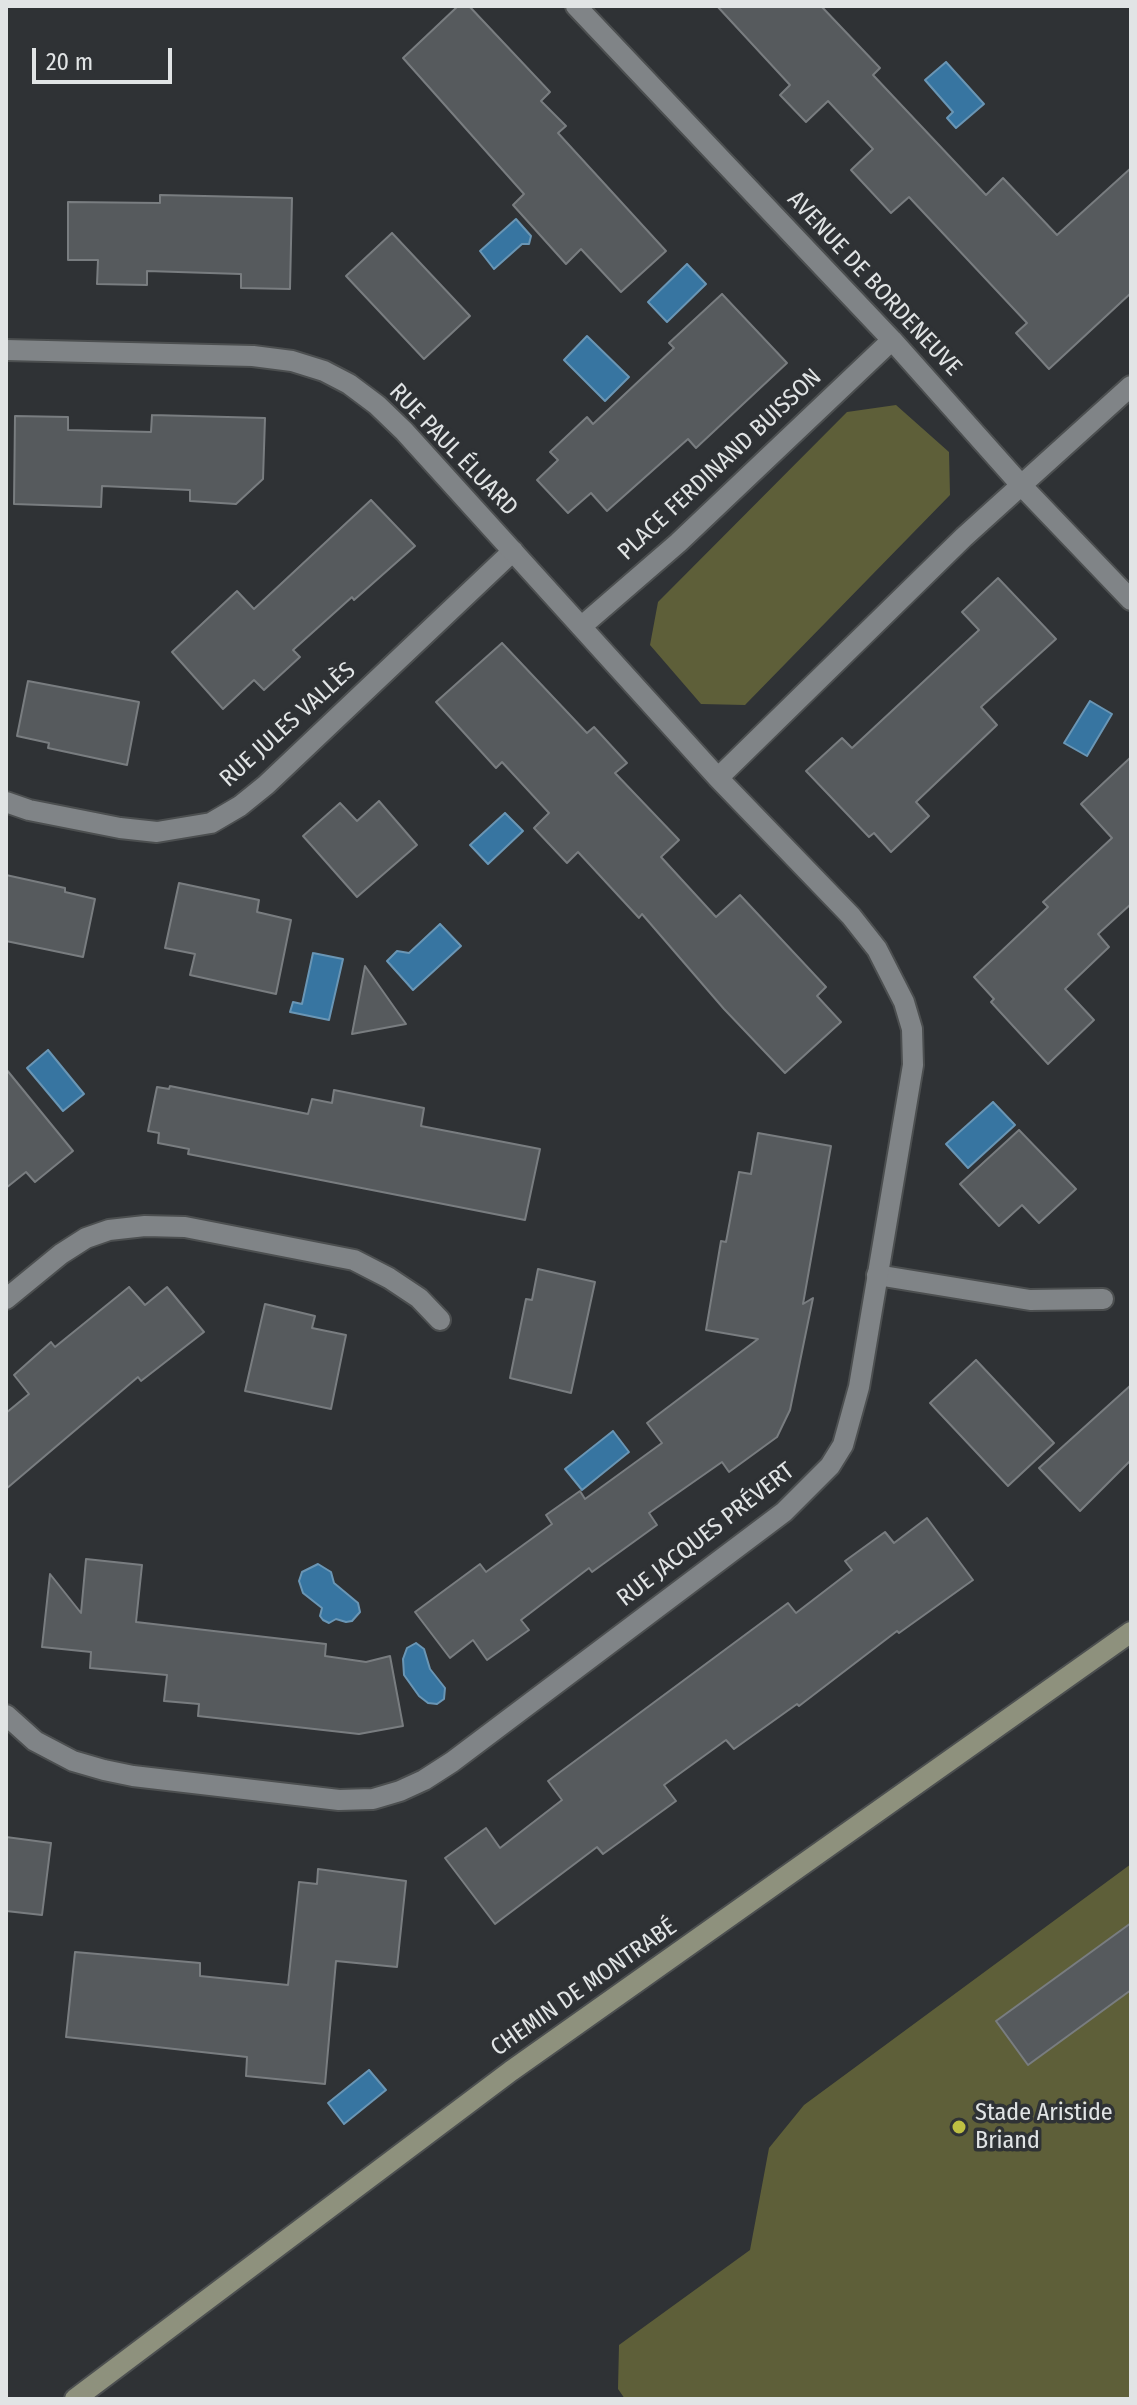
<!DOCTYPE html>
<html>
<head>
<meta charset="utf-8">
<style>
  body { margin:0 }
  #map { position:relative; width:1137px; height:2405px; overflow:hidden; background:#2f3235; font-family:"Fira Sans Condensed",sans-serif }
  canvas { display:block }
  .frame { position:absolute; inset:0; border:8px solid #e1e4e5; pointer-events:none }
  .scale { position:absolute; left:32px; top:48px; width:140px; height:36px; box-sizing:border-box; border:4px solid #e1e4e5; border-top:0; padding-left:10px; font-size:24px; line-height:28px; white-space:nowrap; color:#e1e4e5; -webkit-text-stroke:6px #2f3235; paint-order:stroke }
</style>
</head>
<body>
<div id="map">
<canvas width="1137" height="2405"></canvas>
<div class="frame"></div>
<div class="scale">20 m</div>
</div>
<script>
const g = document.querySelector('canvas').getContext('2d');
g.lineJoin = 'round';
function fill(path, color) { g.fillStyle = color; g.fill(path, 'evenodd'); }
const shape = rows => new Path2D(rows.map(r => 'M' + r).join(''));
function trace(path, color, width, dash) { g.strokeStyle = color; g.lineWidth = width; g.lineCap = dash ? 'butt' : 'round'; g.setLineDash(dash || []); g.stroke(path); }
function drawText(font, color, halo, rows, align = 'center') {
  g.font = font + ' "Fira Sans Condensed",sans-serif'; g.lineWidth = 7; g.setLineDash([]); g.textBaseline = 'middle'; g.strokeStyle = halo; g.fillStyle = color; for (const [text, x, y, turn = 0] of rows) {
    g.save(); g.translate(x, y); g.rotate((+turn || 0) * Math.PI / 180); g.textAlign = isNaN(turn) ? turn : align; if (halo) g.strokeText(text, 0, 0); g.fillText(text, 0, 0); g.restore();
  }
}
const green = shape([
  [896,405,949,452,950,495,745,705,701,704,650,645,658,602,847,412],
  [1131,1864,1131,2399,625,2399,618,2389,619,2345,750,2250,769,2148,804,2105]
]);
const water = shape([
  [946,62,984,104,956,128,947,118,953,112,925,80,946,62],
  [516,219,531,236,529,244,522,244,494,269,480,251,516,219],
  [687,264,706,284,667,322,648,302,687,264],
  [587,336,629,377,605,401,564,360,587,336],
  [1090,701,1112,714,1087,756,1064,743,1090,701],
  [505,813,523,831,488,864,470,845,505,813],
  [440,924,461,946,413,990,387,961,397,951,409,953,440,924],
  [313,953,343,959,329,1020,290,1012,293,1002,302,1004,313,953],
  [48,1050,84,1094,63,1111,27,1068,48,1050],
  [993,1102,1015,1125,968,1168,946,1144,993,1102],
  [613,1431,629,1452,582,1490,565,1469,613,1431],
  [318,1564,331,1572,334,1583,358,1603,360,1612,352,1621,346,1622,336,1619,329,1623,323,1620,320,1616,322,1608,303,1593,299,1581,302,1572,318,1564],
  [416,1643,424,1649,430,1669,445,1688,444,1699,437,1704,428,1703,419,1696,404,1675,403,1659,407,1648,416,1643],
  [369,2070,386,2090,344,2124,328,2103,369,2070]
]);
const building = shape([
  [458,6,469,6,550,92,541,101,566,126,558,133,666,251,621,292,581,249,566,264,513,205,524,194,403,58,458,6],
  [717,6,821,6,880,68,873,75,986,195,1003,178,1057,235,1131,168,1131,293,1049,369,1016,333,1027,323,909,197,891,213,851,170,873,149,828,101,806,122,780,95,790,85,717,6],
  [160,195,292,198,290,289,241,288,241,274,147,271,147,285,97,284,98,260,68,260,68,202,160,203,160,195],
  [392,233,470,316,424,359,346,276,392,233],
  [722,294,787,363,696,448,688,439,607,511,591,493,568,513,537,480,558,460,550,452,587,417,593,424,674,348,669,343,722,294],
  [152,415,265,418,263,479,236,504,190,501,190,490,102,486,101,507,14,504,15,416,68,417,68,430,151,432,152,415],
  [371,500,415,546,354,600,352,597,293,650,300,657,264,690,254,680,223,709,172,652,237,591,254,609,371,500],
  [998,578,1056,639,981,707,997,725,916,802,929,816,891,852,874,833,869,837,806,771,842,738,852,748,979,630,962,612,998,578],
  [502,643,587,733,594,727,627,763,615,773,679,840,661,857,716,917,740,895,826,987,817,996,841,1022,785,1073,724,1009,642,914,639,918,578,852,567,863,534,828,549,813,502,762,496,768,436,702,502,643],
  [28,681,139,702,127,765,48,748,49,743,17,736,28,681],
  [1131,757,1131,904,1098,934,1109,947,1065,989,1094,1020,1048,1064,991,1002,994,999,974,977,1048,907,1043,902,1112,838,1081,804,1131,757],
  [379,801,417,845,357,897,303,836,340,803,357,821,379,801],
  [6,875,65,888,65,892,95,899,83,957,6,941,6,875],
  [179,883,259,900,257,912,291,920,276,994,190,975,195,954,165,948,179,883],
  [365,966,406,1024,352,1034,365,966],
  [6,1069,73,1151,35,1182,26,1172,6,1188,6,1069],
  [170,1086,308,1114,312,1099,332,1103,334,1090,424,1108,421,1126,540,1149,525,1220,188,1154,189,1149,158,1143,159,1133,148,1131,157,1087,169,1089,170,1086],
  [1019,1130,1076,1189,1039,1223,1022,1205,999,1226,960,1184,1019,1130],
  [758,1133,831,1146,803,1304,813,1298,790,1410,777,1437,729,1472,722,1462,649,1513,657,1525,592,1572,589,1568,521,1620,529,1630,487,1660,473,1640,450,1658,415,1612,480,1564,486,1572,552,1524,546,1515,580,1491,585,1499,662,1443,647,1423,758,1339,706,1330,721,1241,726,1242,739,1172,751,1174,758,1133],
  [538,1269,595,1282,571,1393,510,1378,526,1299,532,1300,538,1269],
  [129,1287,145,1305,167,1287,204,1332,141,1381,138,1377,6,1489,6,1413,29,1394,14,1375,51,1342,55,1347,129,1287],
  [265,1304,315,1316,312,1328,346,1335,331,1409,245,1391,265,1304],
  [976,1360,1054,1443,1008,1486,930,1403,976,1360],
  [1131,1385,1131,1460,1080,1511,1039,1468,1131,1385],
  [927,1518,973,1580,899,1633,897,1631,799,1706,797,1704,734,1749,726,1740,664,1785,676,1801,603,1854,597,1847,495,1924,445,1858,486,1828,500,1848,562,1800,548,1781,788,1603,796,1613,852,1570,845,1561,885,1532,894,1543,927,1518],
  [86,1559,142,1565,136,1622,326,1644,325,1656,366,1662,390,1656,403,1726,359,1734,198,1716,199,1704,164,1701,167,1675,90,1668,91,1652,42,1647,50,1574,81,1613,86,1559],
  [6,1837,51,1843,42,1915,6,1911,6,1837],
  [318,1869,406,1881,397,1967,336,1961,325,2084,246,2076,247,2057,66,2037,75,1952,200,1963,200,1976,288,1985,299,1882,317,1884,318,1869],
  [1131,1923,1131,1990,1028,2065,996,2021,1131,1923]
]);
const lane = shape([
  [6,802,29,810,120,828,157,832,211,823,240,806,266,785,513,551],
  [877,1275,1030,1300,1103,1299],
  [6,1299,61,1254,86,1238,109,1230,145,1226,185,1227,354,1260,389,1278,419,1298,440,1320]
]);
const street = shape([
  [576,6,892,340,1021,485,1131,600],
  [6,350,253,356,292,361,324,371,349,384,377,405,404,431,718,778,851,916,877,949,904,1002,912,1029,913,1065,859,1387,843,1445,830,1466,784,1512,452,1762,424,1780,400,1791,373,1799,339,1800,133,1776,104,1770,73,1761,35,1741,6,1715],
  [582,626,678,543,892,340],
  [718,778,964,537,1131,386]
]);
const secondary = shape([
  [75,2399,511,2071,1131,1632]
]);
const markers = [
  [959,2127,8,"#bebf42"]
];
const streetNames = [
  ["AVENUE DE BORDENEUVE",874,284,47],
  ["RUE PAUL ÉLUARD",453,450,46],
  ["PLACE FERDINAND BUISSON",720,465,-43],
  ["RUE JULES VALLÈS",288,725,-42],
  ["RUE JACQUES PRÉVERT",706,1535,-38],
  ["CHEMIN DE MONTRABÉ",584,1988,-35]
];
const poiNames = [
  ["Stade Aristide",975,2113],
  ["Briand",975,2141]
];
fill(green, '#5e5f39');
fill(water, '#3775a1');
trace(water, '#6a96b5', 2);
fill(building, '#565a5d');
trace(building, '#797d80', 2);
trace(lane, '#4c4f50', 24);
trace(street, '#4c4f50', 24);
trace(secondary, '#4c4f50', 24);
trace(lane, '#808487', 20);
trace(street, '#808487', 20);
trace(secondary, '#8e917d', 20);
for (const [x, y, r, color] of markers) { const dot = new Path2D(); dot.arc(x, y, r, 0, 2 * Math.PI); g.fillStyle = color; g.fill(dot); trace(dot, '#2f3235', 3); }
drawText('24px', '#e1e4e5', '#2f3235', streetNames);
drawText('24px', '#e1e4e5', '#2f3235', poiNames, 'left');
</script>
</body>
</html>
